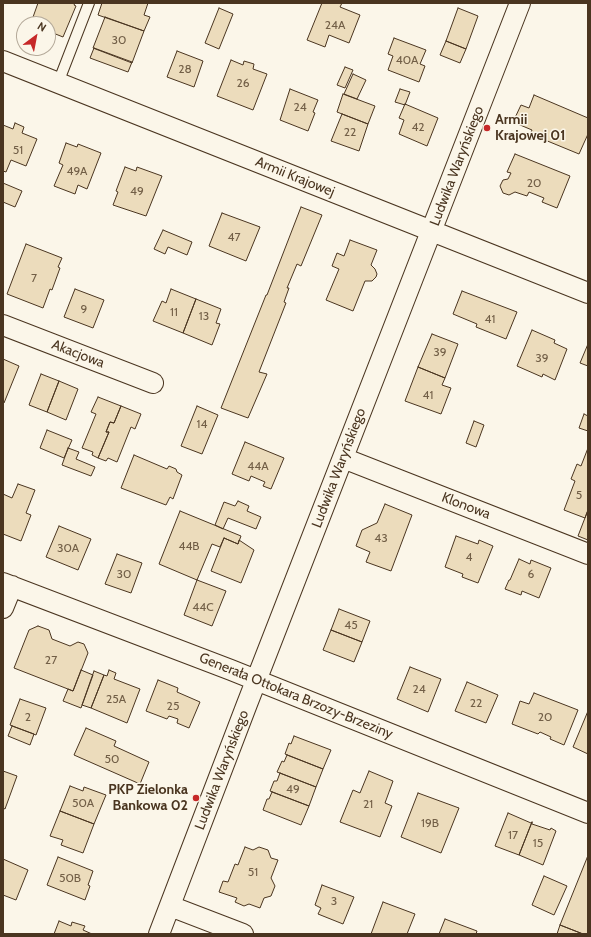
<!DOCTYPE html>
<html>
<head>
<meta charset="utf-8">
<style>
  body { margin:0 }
  #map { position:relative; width:591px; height:937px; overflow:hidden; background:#fbf6e9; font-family:Cabin,sans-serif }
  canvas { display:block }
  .frame { position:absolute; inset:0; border:4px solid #4a3520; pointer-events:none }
  .north { position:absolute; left:16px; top:16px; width:40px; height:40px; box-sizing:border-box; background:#fbf6e9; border:1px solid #b4a999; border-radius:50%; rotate:32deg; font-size:11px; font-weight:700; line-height:16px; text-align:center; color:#4a3520 }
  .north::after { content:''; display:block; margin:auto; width:14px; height:18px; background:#c62828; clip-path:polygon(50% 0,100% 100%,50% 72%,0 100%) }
</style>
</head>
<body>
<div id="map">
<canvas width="591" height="937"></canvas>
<div class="frame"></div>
<div class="north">N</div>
</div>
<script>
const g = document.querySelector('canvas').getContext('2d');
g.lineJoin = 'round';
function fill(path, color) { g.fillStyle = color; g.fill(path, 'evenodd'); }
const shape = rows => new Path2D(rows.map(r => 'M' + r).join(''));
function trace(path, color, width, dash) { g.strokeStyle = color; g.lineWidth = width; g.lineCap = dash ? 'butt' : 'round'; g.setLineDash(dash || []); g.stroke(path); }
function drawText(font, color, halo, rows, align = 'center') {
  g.font = font + ' Cabin,sans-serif'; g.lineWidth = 3; g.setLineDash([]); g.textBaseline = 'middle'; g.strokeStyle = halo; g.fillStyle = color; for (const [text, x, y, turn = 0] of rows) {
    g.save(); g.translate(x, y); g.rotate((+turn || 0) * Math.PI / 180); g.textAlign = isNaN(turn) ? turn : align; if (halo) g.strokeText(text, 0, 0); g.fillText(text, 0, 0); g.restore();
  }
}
const building = shape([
  [38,3,75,3,74,5,76,6,63,37,48,31,48,24,44,24,32,20,38,3],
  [102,3,148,3,144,15,150,17,144,31,98,15,102,3],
  [322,3,342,3,340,7,360,15,349,43,329,35,325,47,307,40,322,3],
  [219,8,233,14,219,49,205,43,219,8],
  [458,8,478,16,466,49,446,41,458,8],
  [105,17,144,31,132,63,93,48,105,17],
  [394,38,426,50,420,64,425,66,419,82,388,70,393,56,388,54,394,38],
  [446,41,466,49,460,63,440,55,446,41],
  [94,48,132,62,128,72,90,58,94,48],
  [177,51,203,61,194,87,167,77,177,51],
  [231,60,243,65,244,61,254,64,253,69,267,74,253,110,217,96,231,60],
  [345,67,353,70,345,88,337,85,345,67],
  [353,74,366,80,357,99,344,94,353,74],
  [290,89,318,100,313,112,315,113,308,131,280,120,290,89],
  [400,89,410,92,405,105,395,102,400,89],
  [343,94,375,106,368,124,337,112,343,94],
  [534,95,588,118,588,134,579,154,545,140,544,141,530,135,532,130,513,122,521,105,529,108,534,95],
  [405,104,438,118,427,146,399,134,404,120,399,118,405,104],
  [342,114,368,124,359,151,331,141,342,114],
  [15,123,24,127,22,133,37,139,26,166,11,160,6,172,3,171,3,125,13,129,15,123],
  [66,143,77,147,78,144,101,153,87,189,78,185,75,194,54,186,63,165,59,163,66,143],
  [515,154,570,176,557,208,542,202,544,198,529,192,527,196,515,192,509,195,503,193,500,186,503,180,508,179,511,173,507,172,515,154],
  [125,167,136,171,137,167,162,176,146,216,113,205,118,192,116,191,125,167],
  [3,183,22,191,15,207,3,202,3,183],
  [301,207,322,215,301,266,297,264,287,288,289,288,284,302,286,303,259,372,267,374,248,418,221,408,266,295,267,295,301,207],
  [222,213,260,227,246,261,209,246,222,213],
  [163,230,192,242,187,255,168,247,165,254,154,249,163,230],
  [350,240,377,250,371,265,375,269,377,274,376,277,372,281,365,281,353,311,326,300,339,269,332,266,337,253,344,256,350,240],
  [26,244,62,258,58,267,60,268,52,290,50,289,43,308,7,294,26,244],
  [75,289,104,300,93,328,64,317,75,289],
  [171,289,196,299,183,333,153,321,162,301,166,303,171,289],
  [462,291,517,312,506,339,476,327,477,324,453,314,462,291],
  [196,299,221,309,216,323,220,324,212,345,183,333,196,299],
  [532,330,555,340,554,343,567,349,555,380,543,374,542,377,517,366,532,330],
  [432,334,458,344,445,378,418,367,432,334],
  [588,344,588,366,580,363,588,344],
  [3,359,19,366,4,403,3,402,3,359],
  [418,367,445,378,442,385,451,388,441,414,405,401,418,367],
  [41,374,59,381,47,412,29,405,41,374],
  [59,381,78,389,66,420,47,412,59,381],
  [98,397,121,406,114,423,110,422,106,432,109,432,98,458,92,455,93,452,82,448,96,414,91,412,98,397],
  [121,406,141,414,135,429,131,427,117,462,108,458,106,461,98,458,109,432,106,432,110,422,114,423,121,406],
  [197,406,218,415,202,454,181,446,197,406],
  [584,414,588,416,588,431,579,428,584,414],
  [474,421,484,425,476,447,466,443,474,421],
  [47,430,72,440,64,458,40,448,47,430],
  [245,442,284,458,271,489,263,486,265,482,251,476,249,481,232,474,245,442],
  [68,448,79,452,76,459,95,467,91,476,62,465,68,448],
  [588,448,588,510,585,518,564,510,575,481,571,479,577,464,581,466,588,448],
  [134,455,167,469,169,466,176,469,177,472,182,475,173,499,170,497,166,505,121,488,134,455],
  [18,484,35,490,26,513,31,515,21,541,3,534,3,494,12,498,18,484],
  [238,501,249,506,247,511,261,517,256,529,228,518,223,529,215,525,224,502,235,506,238,501],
  [385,504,412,515,391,571,366,562,370,552,356,546,362,530,377,523,385,504],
  [588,510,588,540,578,536,588,510],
  [180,511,241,536,238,544,224,538,220,547,212,544,197,580,159,564,180,511],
  [59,526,91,539,78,570,46,557,59,526],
  [456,536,478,544,479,540,493,546,478,583,462,577,463,574,445,567,456,536],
  [224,538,238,544,239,540,254,550,241,583,211,571,224,538],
  [117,554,142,563,131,593,105,584,117,554],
  [519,559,530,564,531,560,551,568,539,598,522,591,521,595,505,589,509,580,510,580,519,559],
  [197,580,226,591,212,626,184,615,197,580],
  [339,609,370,621,362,642,331,630,339,609],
  [38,626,49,630,52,639,70,646,78,642,84,644,88,653,73,691,14,668,29,630,38,626],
  [331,630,362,642,354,662,323,650,331,630],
  [410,667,441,679,428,712,397,699,410,667],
  [81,670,93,675,81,708,63,701,68,689,73,691,81,670],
  [109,670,116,673,114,679,140,689,127,723,91,708,104,675,107,676,109,670],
  [94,671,104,675,91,708,82,705,94,671],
  [158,680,178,688,177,692,200,702,189,728,177,723,178,719,169,716,167,719,146,711,158,680],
  [467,682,498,695,486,723,455,711,467,682],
  [534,693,578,710,564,745,550,739,551,737,540,732,538,734,512,724,520,701,529,704,534,693],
  [20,699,46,708,36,735,10,725,20,699],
  [588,711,588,754,573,747,588,711],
  [12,726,34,734,30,745,8,736,12,726],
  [86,728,116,741,114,746,149,762,140,784,74,755,86,728],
  [294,736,331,750,323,769,285,754,289,743,291,744,294,736],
  [287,755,323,769,316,787,277,772,282,761,284,762,287,755],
  [3,771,17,776,5,809,3,808,3,771],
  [369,771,393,781,385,803,392,806,380,837,340,822,353,790,360,793,369,771],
  [280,773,316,787,309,806,270,791,274,781,277,781,280,773],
  [70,786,83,791,84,787,106,795,94,824,60,811,70,786],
  [272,792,309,806,301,825,263,810,267,799,269,799,272,792],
  [418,793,459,808,441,853,401,837,418,793],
  [60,811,94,824,83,853,61,845,63,840,50,836,60,811],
  [508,813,531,823,532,822,519,855,495,846,508,813],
  [532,822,532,824,550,830,551,828,556,831,543,865,519,855,532,822],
  [245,847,253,850,259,847,268,850,271,858,278,860,271,878,275,886,271,896,264,898,260,908,249,904,244,906,235,902,237,898,219,892,223,881,228,882,235,864,238,865,245,847],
  [58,857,93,871,88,885,90,886,85,900,47,885,58,857],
  [587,858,588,859,588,934,583,934,560,925,587,858],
  [3,859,28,870,16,900,3,895,3,859],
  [544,876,567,886,554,915,532,905,544,876],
  [322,885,354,897,343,924,318,914,321,908,315,905,322,885],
  [383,902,415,914,407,934,371,934,383,902],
  [445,919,477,931,476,934,439,934,445,919],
  [59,921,71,926,72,922,85,926,83,930,92,934,54,934,59,921],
  [560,925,583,934,557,934,560,925]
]);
const lane = shape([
  [58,83,89,3]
]);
const street = shape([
  [3,61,588,293],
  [3,325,153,383],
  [343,458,588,554],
  [3,583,231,670,588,813],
  [3,608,12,586],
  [170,906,243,934],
  [159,934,247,704,520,3]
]);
const markers = [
  [487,128,4,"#c62828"],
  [196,798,4,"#c62828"]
];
const numberNames = [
  ["24A",335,25],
  ["30",119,40],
  ["40A",407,60],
  ["28",185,69],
  ["26",243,83],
  ["24",300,107],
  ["42",418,127],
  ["22",350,132],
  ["51",18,150],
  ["49A",77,171],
  ["20",534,183],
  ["49",137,191],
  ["47",234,237],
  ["7",34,278],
  ["9",84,309],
  ["11",174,312],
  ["13",204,316],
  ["41",490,319],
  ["39",440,352],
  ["39",542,358],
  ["41",428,395],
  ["14",202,424],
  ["44A",258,466],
  ["5",579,495],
  ["43",381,538],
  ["44B",189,546],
  ["30A",68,548],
  ["4",469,557],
  ["30",124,574],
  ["6",531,574],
  ["44C",203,607],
  ["45",351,625],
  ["27",51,660],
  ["24",419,689],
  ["25A",116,699],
  ["22",476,703],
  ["25",173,706],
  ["2",28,717],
  ["20",545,717],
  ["50",112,759],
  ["49",293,789],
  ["50A",83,803],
  ["21",368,804],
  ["19B",430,823],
  ["17",513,835],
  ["15",538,843],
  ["51",253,872],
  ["50B",70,878],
  ["3",334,901]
];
const poiNames = [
  ["Armii",495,120],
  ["Krajowej 01",495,136],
  ["PKP Zielonka",188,790,"right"],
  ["Bankowa 02",188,806,"right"]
];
const streetNames = [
  ["Ludwika Waryńskiego",457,166,-69],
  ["Armii Krajowej",295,177,22],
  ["Akacjowa",78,354,21],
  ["Ludwika Waryńskiego",339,468,-69],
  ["Klonowa",466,506,21],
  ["Generała Ottokara Brzozy-Brzeziny",296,696,22],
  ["Ludwika Waryńskiego",222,770,-69]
];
fill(building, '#ecdcbc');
trace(building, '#4a3520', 1);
trace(lane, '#4a3520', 12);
trace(street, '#4a3520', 22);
trace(lane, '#fbf6e9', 10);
trace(street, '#fbf6e9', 20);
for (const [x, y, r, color] of markers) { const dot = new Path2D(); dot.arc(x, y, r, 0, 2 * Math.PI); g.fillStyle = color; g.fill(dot); trace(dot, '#fbf6e9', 1.5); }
drawText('12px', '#725f47', null, numberNames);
drawText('bold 14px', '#4a3520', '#fbf6e9', poiNames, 'left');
drawText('14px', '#4a3520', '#fbf6e9', streetNames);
</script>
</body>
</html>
